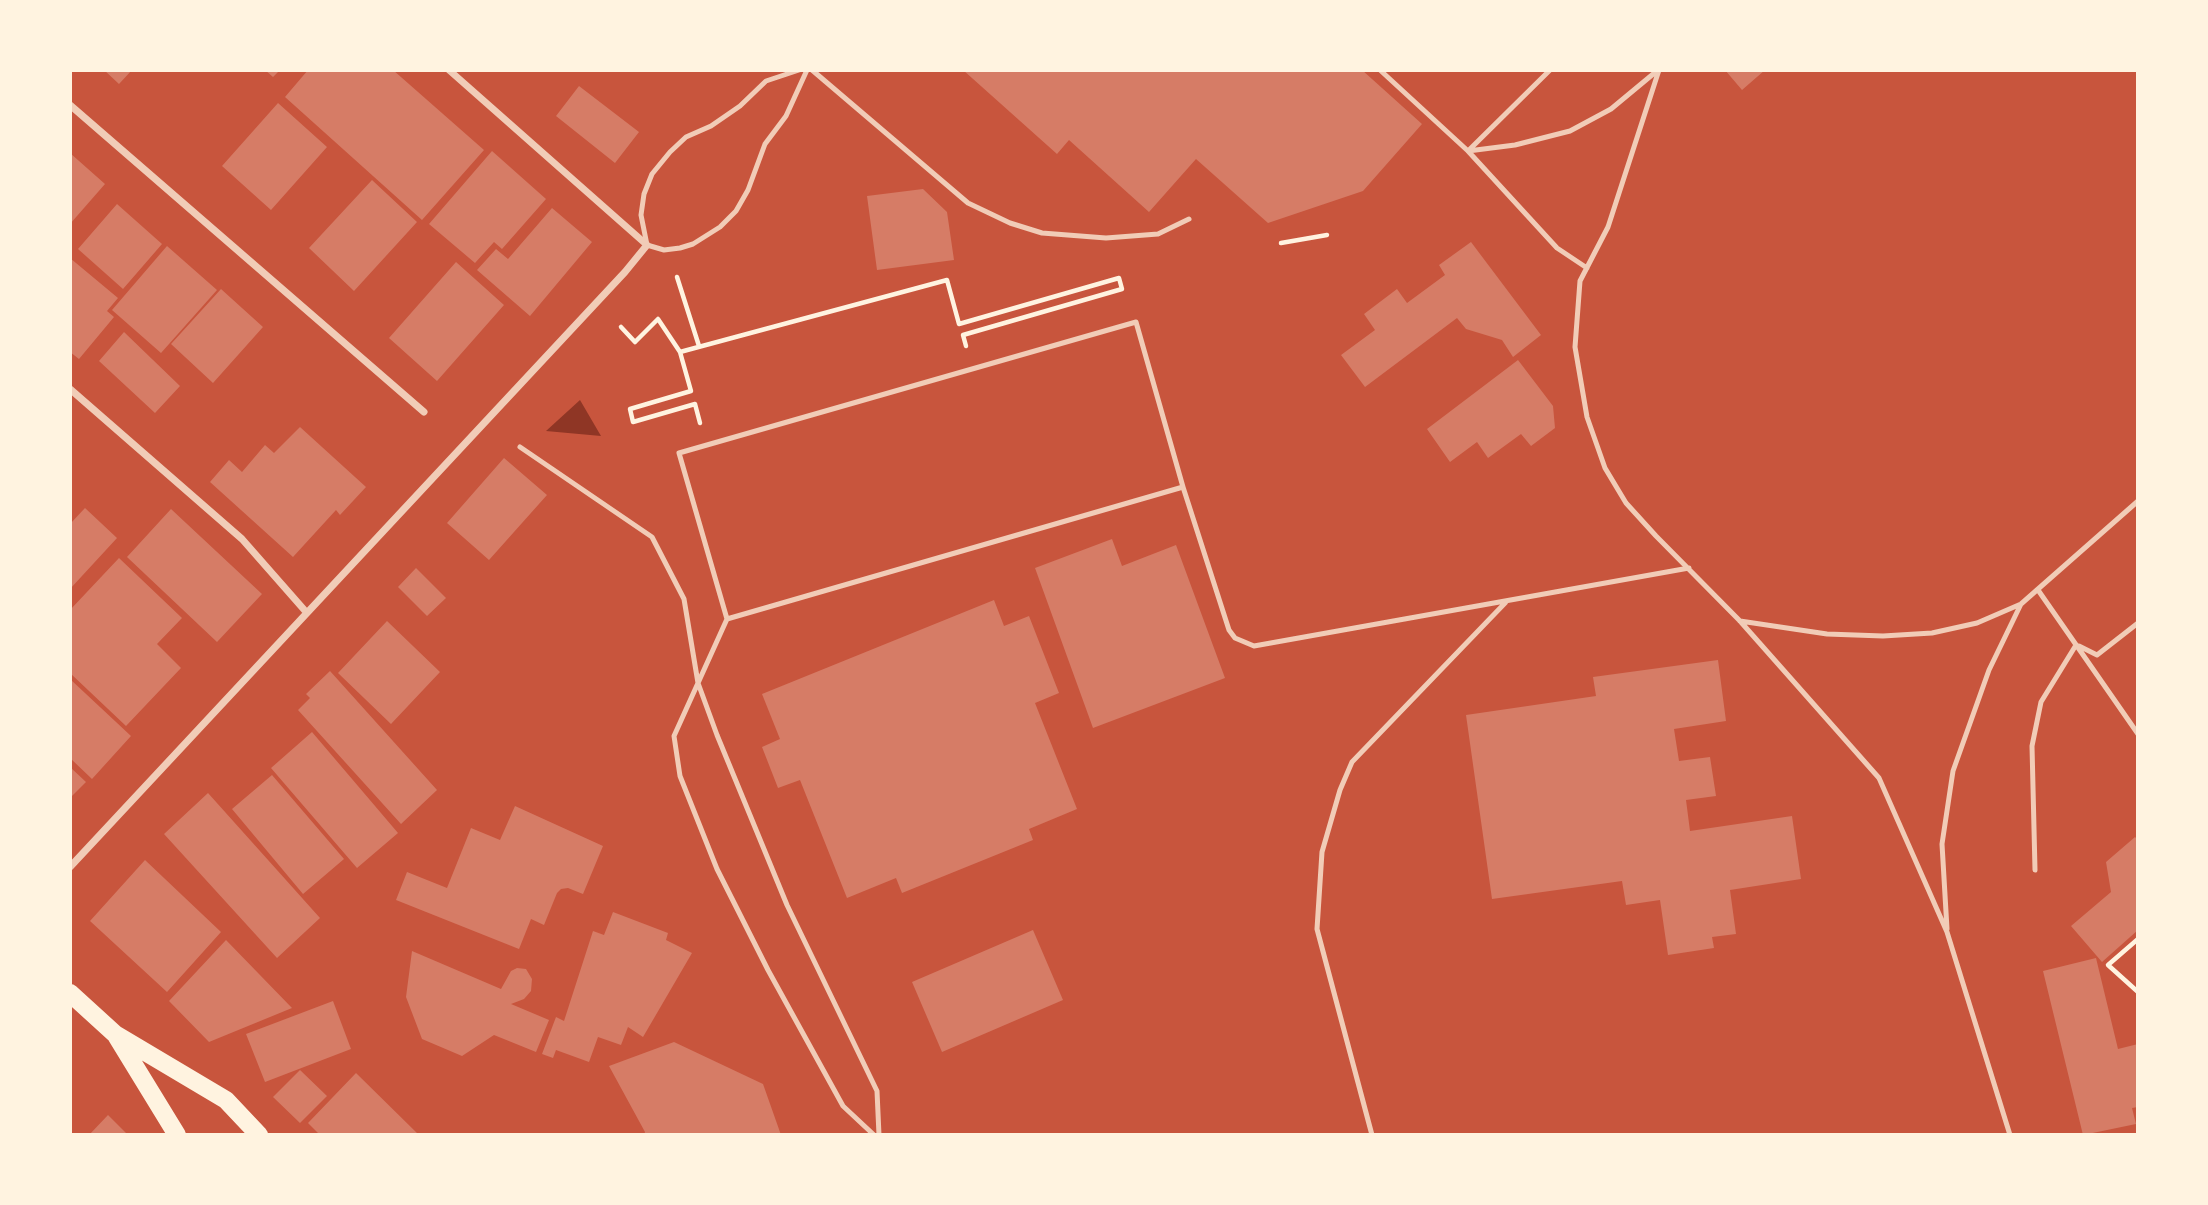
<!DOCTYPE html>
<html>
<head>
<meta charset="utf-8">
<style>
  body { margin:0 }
  #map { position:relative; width:2208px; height:1205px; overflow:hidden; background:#c8553d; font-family:"Public Sans",sans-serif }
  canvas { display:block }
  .frame { position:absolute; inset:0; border:72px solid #fff3e0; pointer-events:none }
</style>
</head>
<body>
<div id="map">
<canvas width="2208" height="1205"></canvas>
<div class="frame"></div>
</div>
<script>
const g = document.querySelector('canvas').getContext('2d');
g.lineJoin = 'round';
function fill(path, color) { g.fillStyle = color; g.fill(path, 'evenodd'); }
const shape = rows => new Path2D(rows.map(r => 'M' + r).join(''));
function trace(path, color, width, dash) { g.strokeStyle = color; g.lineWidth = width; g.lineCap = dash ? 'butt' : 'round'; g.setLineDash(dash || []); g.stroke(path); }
const water = shape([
  [580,400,601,436,546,431]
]);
const building = shape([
  [104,70,132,70,119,84],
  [265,70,280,70,273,77],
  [308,70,393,70,484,150,422,220,285,97],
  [963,70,1362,70,1422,124,1363,191,1268,223,1196,159,1149,212,1069,140,1057,154],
  [1725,70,1765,70,1742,90],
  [579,86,639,132,615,163,556,116],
  [278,103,327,147,271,210,222,166],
  [492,151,546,199,502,249,494,242,475,263,429,224],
  [70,153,105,184,70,224],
  [372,180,417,222,354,291,309,248],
  [923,189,947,212,954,260,877,270,867,196],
  [117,204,162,244,123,289,78,249],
  [552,208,592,242,530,316,477,270,496,249,508,259],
  [1471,242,1541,335,1513,357,1502,340,1466,329,1457,318,1365,387,1341,355,1375,330,1364,314,1397,289,1407,303,1445,275,1439,265],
  [167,246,217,290,161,353,112,310],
  [70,258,118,298,107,311,114,317,79,359,70,352],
  [456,262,504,305,437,381,389,338],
  [221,289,263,327,213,383,171,344],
  [124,332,180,386,155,413,99,361],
  [1518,360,1553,406,1555,428,1531,446,1521,434,1488,458,1477,442,1450,462,1427,429],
  [300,427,366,487,340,515,336,510,293,557,210,482,229,460,242,472,265,445,274,453],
  [504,458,547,495,489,560,447,523],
  [85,508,117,538,70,589,70,524],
  [171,509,262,594,217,642,127,557],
  [1112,539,1122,566,1176,545,1225,678,1093,728,1035,568],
  [119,558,182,618,157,644,181,668,126,726,70,673,70,610],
  [416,568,446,598,427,616,398,587],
  [994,600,1004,626,1029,616,1059,693,1035,703,1077,809,1029,829,1033,840,902,893,896,878,847,898,800,780,778,788,762,747,780,739,762,694],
  [387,621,440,672,391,724,338,673],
  [1718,660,1726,721,1674,729,1679,761,1710,757,1716,796,1686,800,1690,831,1792,816,1801,879,1730,890,1736,934,1712,937,1714,948,1668,955,1660,900,1626,905,1622,881,1492,899,1466,715,1596,696,1593,677],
  [330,671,437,790,401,824,298,710,310,698,306,694],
  [70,679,131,736,92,779,70,758],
  [312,732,398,833,357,868,271,768],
  [70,767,86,782,70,798],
  [272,775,344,859,303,894,232,809],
  [208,793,320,918,277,958,164,834],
  [515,806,603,846,583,894,568,888,561,889,557,893,544,925,531,919,519,949,396,900,407,872,447,888,471,828,500,840],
  [2135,837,2138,840,2138,930,2102,962,2071,926,2111,892,2106,862],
  [145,860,221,932,167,992,90,921],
  [613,912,668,933,666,940,692,953,643,1037,628,1027,621,1045,598,1037,589,1062,556,1050,553,1058,542,1054,556,1017,564,1021,593,931,604,935],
  [1033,930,1063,1000,942,1052,912,982],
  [226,940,292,1008,209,1042,169,1001],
  [412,951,501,989,511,971,517,968,526,969,532,979,531,991,524,999,511,1004,549,1020,536,1052,494,1035,462,1056,422,1039,406,997],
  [2096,958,2118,1049,2138,1044,2138,1107,2132,1108,2136,1124,2083,1135,2043,971],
  [333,1001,351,1049,265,1082,246,1034],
  [674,1042,763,1084,781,1135,644,1135,645,1132,609,1066],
  [300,1070,327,1096,300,1123,273,1097],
  [356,1073,418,1134,320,1135,308,1123],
  [108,1115,128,1135,89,1135]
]);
const path = shape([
  [1281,243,1327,235],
  [677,277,699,346],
  [621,327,635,342,658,319,680,352,691,391,630,409,633,422,695,404,700,423],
  [680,352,947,280,959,324,1119,278,1122,289,963,335,966,346],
  [2138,939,2108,965,2138,992]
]);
const service = shape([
  [799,70,766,81,740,106,711,126,686,137,670,152,652,174,644,194,641,215,647,245,664,250,680,248,693,244,720,227,736,211,748,190,765,144,786,116,807,70],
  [812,70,968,203,1010,223,1042,233,1106,238,1158,234,1189,219],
  [1380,70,1468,151,1557,248,1587,268],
  [1659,70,1608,227,1580,281,1575,347,1587,417,1605,468,1626,503,1656,536,1740,621,1879,778,1947,932,2010,1135],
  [1468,151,1515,145,1570,131,1611,109,1658,70],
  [1468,151,1550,70],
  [520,447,652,537,684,599,698,683,717,735,787,905,877,1091,879,1135],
  [1183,487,1229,630,1235,638,1254,646,1689,568],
  [2038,590,2138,734],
  [727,619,1183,487,1136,322,679,453,727,619,674,736,680,776,717,869,768,970,843,1106,874,1135],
  [1740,621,1827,634,1883,636,1932,633,1977,623,2021,604,2138,501],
  [2079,646,2097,655,2138,623],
  [2035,870,2032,746,2041,702,2076,645],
  [1947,929,1942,844,1953,771,1989,670,2021,604],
  [1372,1135,1317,929,1322,852,1340,790,1352,762,1506,602]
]);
const minor = shape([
  [70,105,424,412],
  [70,389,242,539,307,613],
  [70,867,625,272,647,245,449,70]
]);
const primary = shape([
  [70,993,115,1034,226,1100,259,1135],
  [117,1037,177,1135]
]);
fill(water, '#8f3625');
fill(building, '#d67c66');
trace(path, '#fff3e0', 4.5);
trace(service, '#f1ccb7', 5);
trace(minor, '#f1ccb7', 7);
trace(primary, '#fff3e0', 18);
</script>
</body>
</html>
